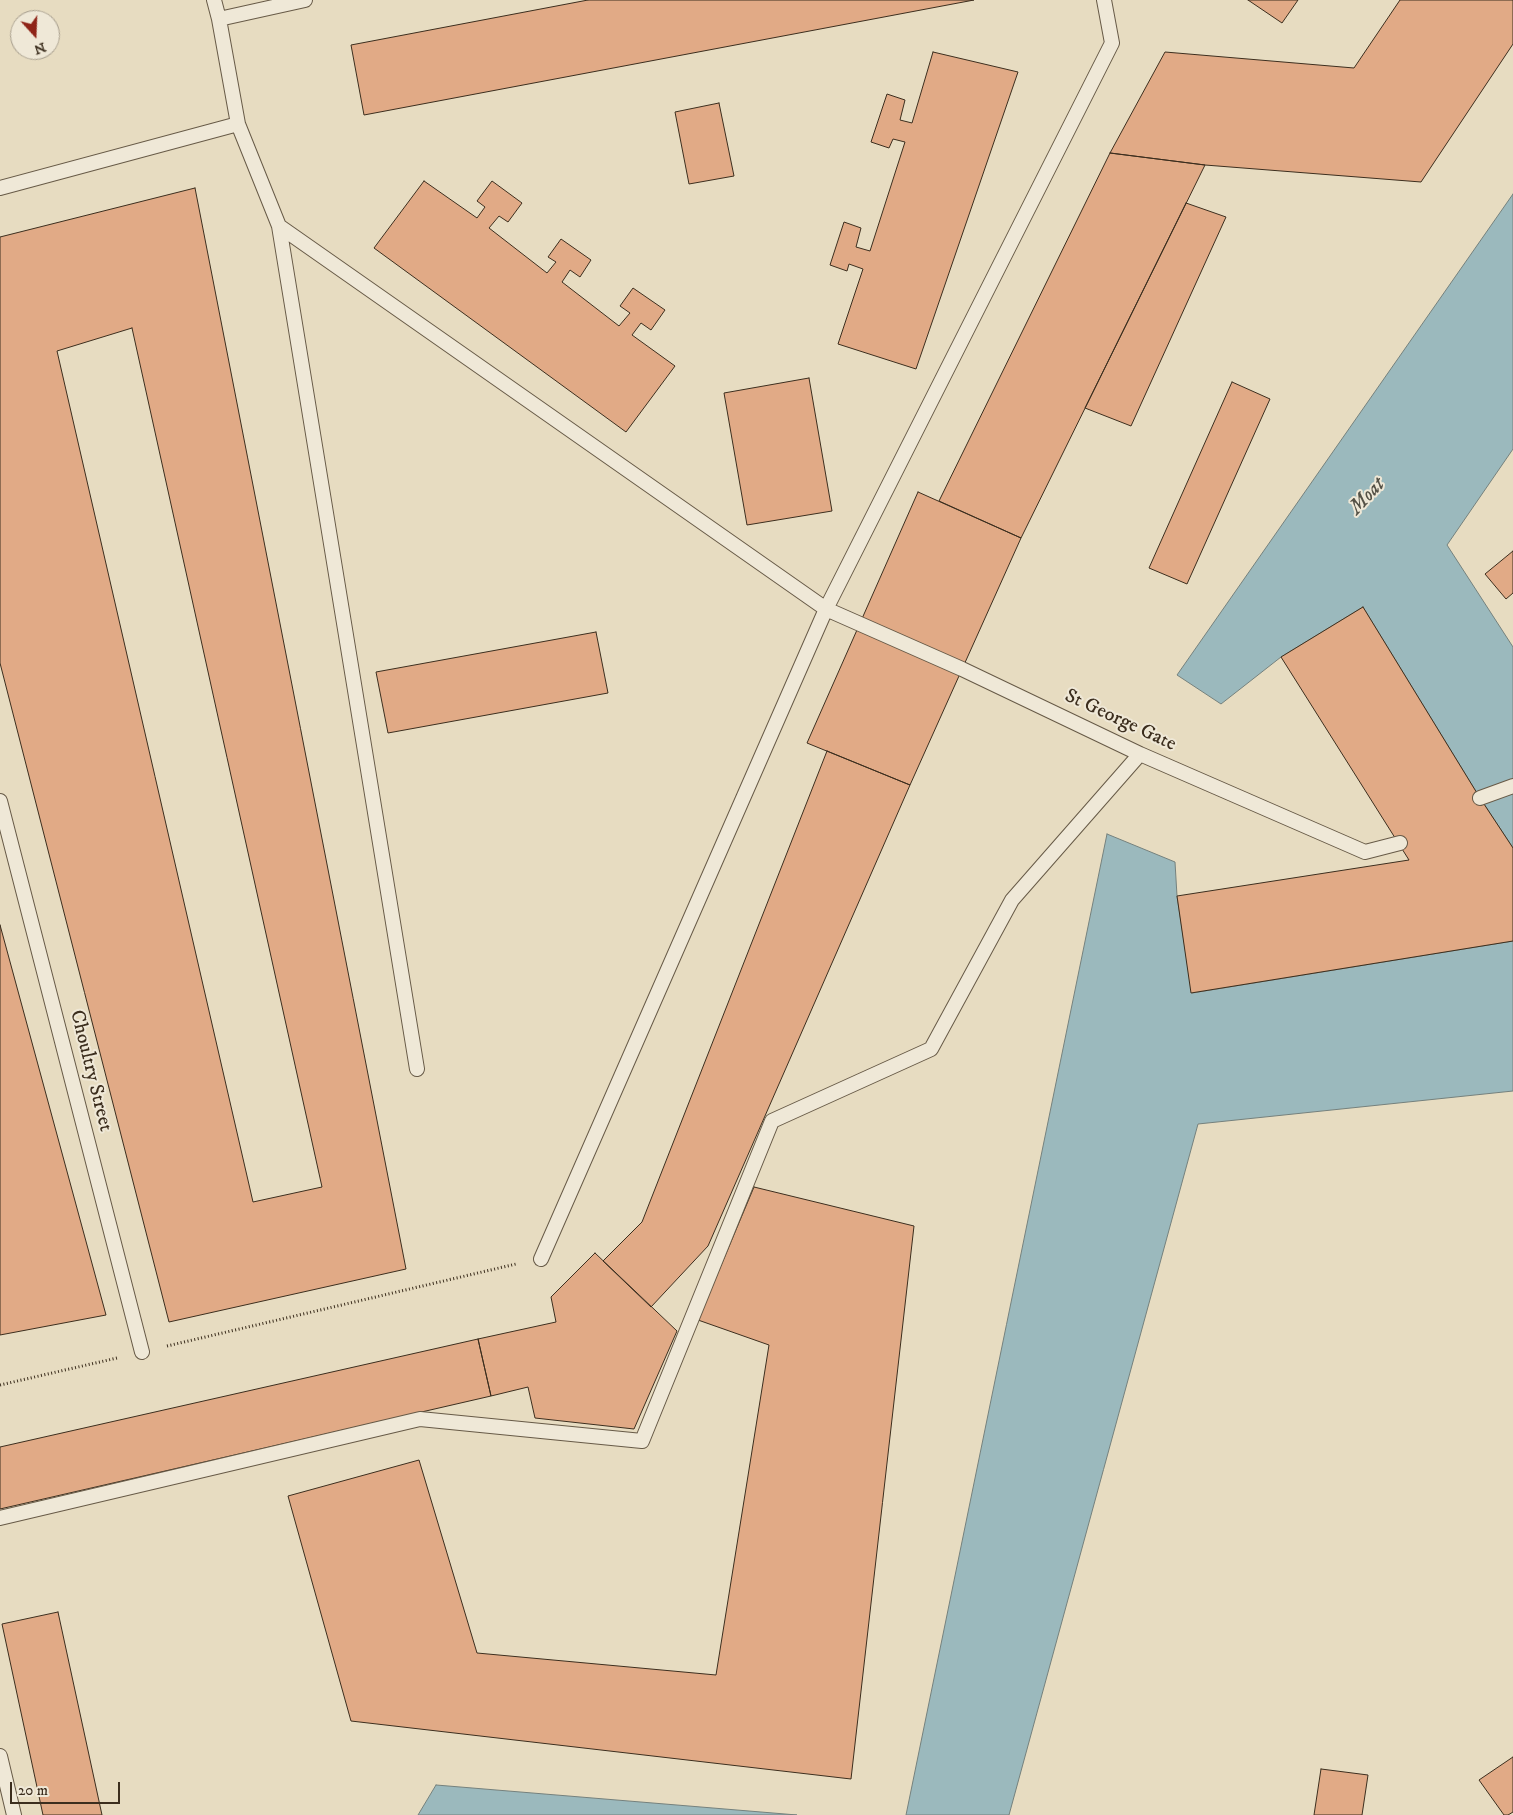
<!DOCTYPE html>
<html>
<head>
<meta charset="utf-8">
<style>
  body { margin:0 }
  #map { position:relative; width:1513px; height:1815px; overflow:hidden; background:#e7dcc1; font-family:"IM FELL DW Pica",serif }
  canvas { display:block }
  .north { position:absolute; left:10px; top:10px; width:50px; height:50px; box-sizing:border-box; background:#efe8d7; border:1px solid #a79e8d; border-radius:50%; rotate:160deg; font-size:14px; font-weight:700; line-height:20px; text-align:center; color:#3c2e1e }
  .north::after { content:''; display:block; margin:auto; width:18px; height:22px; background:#8f2418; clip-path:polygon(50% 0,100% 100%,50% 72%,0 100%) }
  .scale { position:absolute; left:10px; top:1782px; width:110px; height:22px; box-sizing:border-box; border:2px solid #3c2e1e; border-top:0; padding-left:6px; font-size:15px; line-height:18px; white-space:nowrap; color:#3c2e1e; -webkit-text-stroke:4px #efe8d7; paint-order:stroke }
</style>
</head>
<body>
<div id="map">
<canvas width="1513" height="1815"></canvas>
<div class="north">N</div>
<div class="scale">20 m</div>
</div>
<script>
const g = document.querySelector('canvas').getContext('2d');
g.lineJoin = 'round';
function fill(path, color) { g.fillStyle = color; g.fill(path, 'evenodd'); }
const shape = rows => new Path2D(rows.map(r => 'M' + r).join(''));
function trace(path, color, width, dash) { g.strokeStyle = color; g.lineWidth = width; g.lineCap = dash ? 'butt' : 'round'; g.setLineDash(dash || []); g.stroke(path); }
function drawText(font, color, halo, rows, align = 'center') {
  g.font = font + ' "IM FELL DW Pica",serif'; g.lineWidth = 4; g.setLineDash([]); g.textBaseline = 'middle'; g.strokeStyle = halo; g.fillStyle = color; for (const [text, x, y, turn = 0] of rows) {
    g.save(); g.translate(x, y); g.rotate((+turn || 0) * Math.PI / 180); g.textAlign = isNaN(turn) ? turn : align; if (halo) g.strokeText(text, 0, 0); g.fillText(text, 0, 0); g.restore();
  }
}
const water = shape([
  [1513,194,1513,449,1447,545,1513,647,1513,848,1480,798,1363,607,1281,657,1221,704,1177,675,1513,194],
  [1107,834,1175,862,1177,896,1192,993,1513,941,1513,1091,1198,1124,1009,1815,906,1815,1107,834],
  [436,1785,797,1815,418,1815,436,1785]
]);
const building = shape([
  [588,0,974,0,364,115,351,45,588,0],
  [1248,0,1298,0,1282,23,1248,0],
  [1400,0,1513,0,1513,44,1421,182,1205,165,1110,153,1165,52,1354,68,1400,0],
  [933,52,1018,72,916,369,838,344,863,269,849,264,847,271,830,265,844,222,861,228,856,247,870,251,905,142,893,139,889,148,871,142,887,94,905,100,900,120,912,123,933,52],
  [719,103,734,176,689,184,675,112,719,103],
  [1110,153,1205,165,1021,538,939,501,1110,153],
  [424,181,477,218,485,207,477,201,492,181,522,203,508,222,499,216,489,228,547,273,556,262,548,257,561,239,591,260,580,277,570,270,562,282,619,326,630,313,620,306,633,288,665,310,651,330,641,323,632,335,675,366,626,432,374,248,424,181],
  [195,188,406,1269,169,1322,0,663,0,237,195,188],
  [132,328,322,1187,253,1202,57,351,132,328],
  [1186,203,1226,217,1131,426,1085,408,1186,203],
  [809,378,832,511,747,525,724,393,809,378],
  [1232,382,1270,399,1187,584,1149,568,1232,382],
  [918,492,1021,538,910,785,807,743,918,492],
  [1513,551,1513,593,1506,599,1485,574,1513,551],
  [1363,607,1480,798,1513,848,1513,941,1191,993,1177,896,1409,860,1281,657,1363,607],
  [596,632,608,693,388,733,376,672,596,632],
  [827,751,910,785,708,1246,651,1307,603,1261,642,1222,827,751],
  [0,925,106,1315,0,1335,0,925],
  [754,1187,914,1226,851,1779,351,1721,288,1496,419,1460,477,1653,716,1675,769,1345,698,1320,754,1187],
  [595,1253,677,1331,634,1429,535,1418,528,1387,491,1396,478,1339,556,1322,551,1297,595,1253],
  [478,1339,491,1396,0,1509,0,1447,478,1339],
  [58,1612,102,1815,43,1815,2,1624,58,1612],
  [1513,1757,1513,1812,1508,1815,1504,1815,1479,1780,1513,1757],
  [1321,1769,1368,1775,1362,1815,1314,1815,1321,1769]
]);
const path = shape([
  [167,1346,516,1264],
  [0,1385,117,1358]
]);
const lane = shape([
  [214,0,219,19,238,124,279,226,826,609,962,669,1140,754,1365,852,1400,843],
  [219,19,305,0],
  [0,188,238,124],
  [279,226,417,1069],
  [1480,798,1513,786],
  [0,801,142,1352],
  [541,1259,826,609,1112,43,1104,0],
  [0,1518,420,1419,642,1441,772,1121,931,1049,1012,900,1140,754],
  [0,1756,14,1815]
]);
const streetNames = [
  ["St George Gate",1120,721,25],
  ["Choultry Street",90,1071,76]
];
const waterNames = [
  ["Moat",1368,497,-47]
];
fill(water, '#9bb9bd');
trace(water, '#75817d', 1);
fill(building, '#e1aa86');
trace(building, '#3c2e1e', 1);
trace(lane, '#675a47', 16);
trace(path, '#3c2e1e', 3, [1, 2.5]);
trace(lane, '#efe8d7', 14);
drawText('20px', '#3c2e1e', '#efe8d7', streetNames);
drawText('italic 21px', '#545146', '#efe8d7', waterNames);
</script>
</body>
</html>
